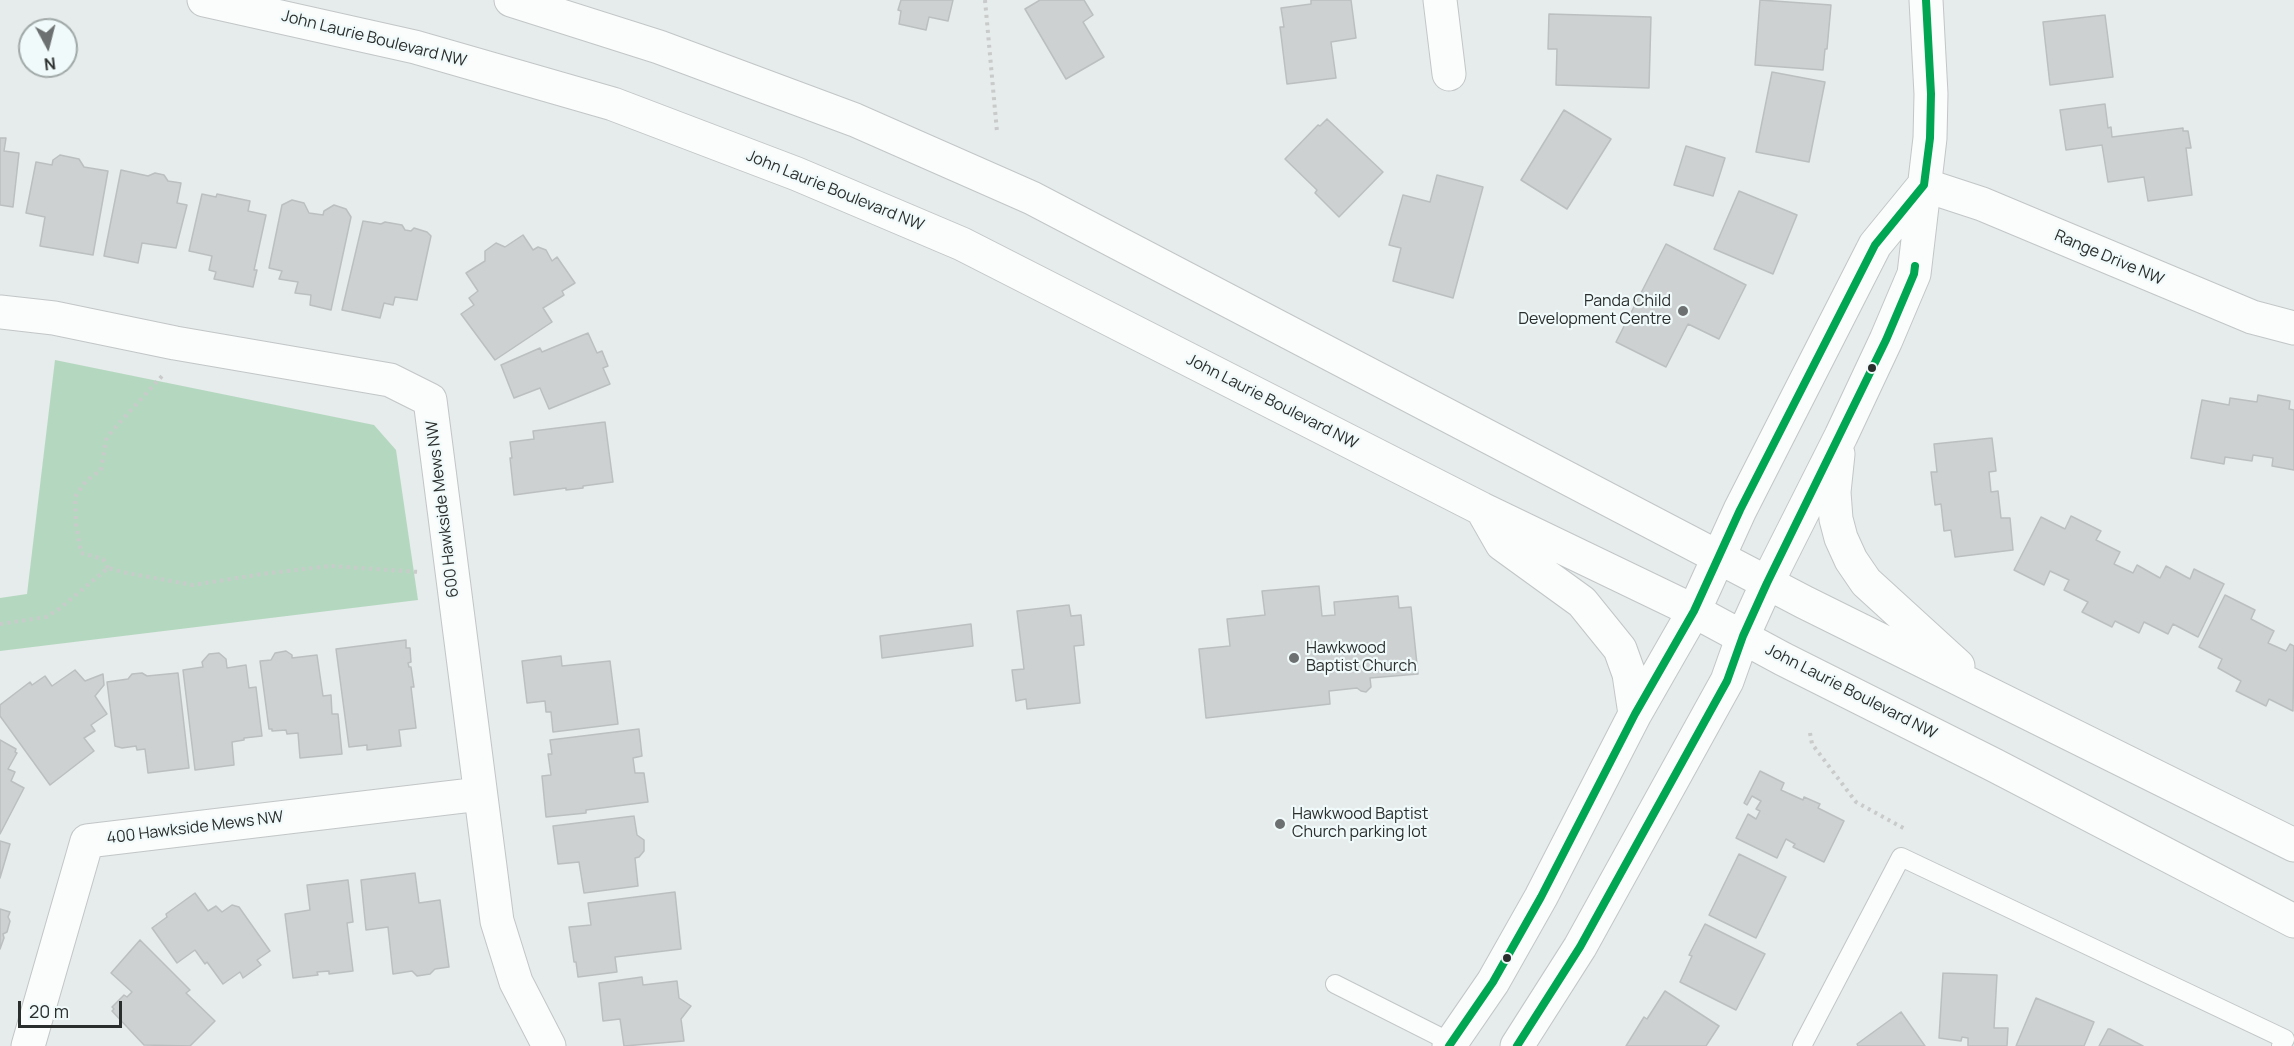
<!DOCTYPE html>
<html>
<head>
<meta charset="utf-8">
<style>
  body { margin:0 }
  #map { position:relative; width:2294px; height:1046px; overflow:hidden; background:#e6ebeb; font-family:Manrope,sans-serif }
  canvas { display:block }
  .north { position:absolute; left:18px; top:18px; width:60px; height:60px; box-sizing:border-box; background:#f1fafa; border:2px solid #a1a8a8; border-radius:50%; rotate:173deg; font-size:16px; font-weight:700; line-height:24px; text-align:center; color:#2a2e2d }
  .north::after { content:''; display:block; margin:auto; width:21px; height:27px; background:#6c7070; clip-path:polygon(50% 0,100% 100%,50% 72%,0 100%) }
  .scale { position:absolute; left:18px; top:1001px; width:104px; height:27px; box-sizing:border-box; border:3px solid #2a2e2d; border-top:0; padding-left:8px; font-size:18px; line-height:21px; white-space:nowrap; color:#2a2e2d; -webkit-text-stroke:4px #f1fafa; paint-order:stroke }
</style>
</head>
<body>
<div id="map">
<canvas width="2294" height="1046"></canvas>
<div class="north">N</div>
<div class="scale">20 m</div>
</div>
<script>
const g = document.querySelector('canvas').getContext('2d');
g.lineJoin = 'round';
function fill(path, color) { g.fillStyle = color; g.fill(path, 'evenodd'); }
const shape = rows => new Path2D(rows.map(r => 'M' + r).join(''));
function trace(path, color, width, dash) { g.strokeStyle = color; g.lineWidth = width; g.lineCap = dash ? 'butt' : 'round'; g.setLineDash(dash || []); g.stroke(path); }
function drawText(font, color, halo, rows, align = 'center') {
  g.font = font + ' Manrope,sans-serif'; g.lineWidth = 4.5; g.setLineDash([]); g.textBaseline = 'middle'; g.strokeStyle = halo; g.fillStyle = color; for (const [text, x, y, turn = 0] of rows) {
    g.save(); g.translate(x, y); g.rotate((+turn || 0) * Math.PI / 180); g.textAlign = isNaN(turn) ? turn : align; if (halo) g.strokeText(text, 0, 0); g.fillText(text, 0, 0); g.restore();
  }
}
const green = shape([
  [55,360,374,425,396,450,418,600,0,651,0,598,27,594]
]);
const building = shape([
  [901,0,953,0,948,21,929,17,926,30,899,24,901,11,898,10,901,0],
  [1040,0,1084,0,1093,15,1083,22,1104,57,1066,79,1025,9,1040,0],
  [1311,0,1351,0,1356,38,1331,42,1336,78,1287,84,1280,27,1284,27,1281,8,1311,4,1311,0],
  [1760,0,1831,5,1827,49,1825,49,1823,70,1755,65,1760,0],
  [1549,14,1651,17,1649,88,1556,85,1557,49,1548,49,1549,14],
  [2105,15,2113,77,2050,85,2043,22,2105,15],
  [1772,72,1825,82,1809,162,1756,152,1772,72],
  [2105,104,2108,128,2111,127,2112,137,2183,128,2183,131,2188,131,2191,148,2186,148,2192,195,2148,201,2144,177,2108,182,2102,145,2066,150,2060,110,2105,104],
  [1564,110,1611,139,1567,209,1521,180,1564,110],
  [1327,119,1383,172,1339,217,1315,193,1317,190,1285,159,1318,125,1320,126,1327,119],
  [0,138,6,138,4,151,19,153,13,207,0,205,0,138],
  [1686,146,1725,158,1713,196,1674,185,1686,146],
  [60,155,79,159,84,167,108,171,93,255,40,246,45,217,26,213,36,162,52,165,53,160,60,155],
  [121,170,148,176,155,173,164,175,168,181,181,183,177,203,187,205,176,248,142,243,138,263,104,256,121,170],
  [1437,175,1483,187,1453,298,1393,281,1401,248,1389,245,1403,195,1430,202,1437,175],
  [1739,191,1797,215,1773,274,1714,249,1739,191],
  [202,194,216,197,217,194,250,201,248,211,266,215,254,270,257,270,253,287,214,279,216,272,209,270,212,256,189,251,202,194],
  [292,200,304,203,309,213,323,215,324,211,334,205,346,209,351,217,331,310,310,305,311,295,295,293,298,282,279,279,282,271,269,268,282,205,292,200],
  [363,221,381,224,385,222,402,225,405,230,411,231,414,228,427,232,431,236,417,300,395,297,393,305,384,303,380,318,342,310,363,221],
  [523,235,533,250,538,247,546,250,552,261,557,257,575,283,562,291,564,295,543,308,552,322,495,360,461,314,474,305,469,298,478,291,466,273,485,261,485,251,496,243,505,247,523,235],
  [1666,244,1746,285,1719,339,1688,324,1666,367,1616,342,1666,244],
  [588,333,597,353,602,351,608,366,603,368,610,384,549,409,540,388,514,398,501,365,540,348,542,352,588,333],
  [2258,395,2290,401,2289,409,2294,410,2294,470,2272,466,2273,458,2253,455,2252,461,2225,457,2224,464,2191,458,2202,400,2229,405,2230,398,2257,402,2258,395],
  [605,422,613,482,583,486,583,488,566,490,566,488,514,495,510,458,512,458,510,442,534,439,533,431,605,422],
  [1992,438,1996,471,1989,472,1991,492,1998,491,2001,518,2010,518,2013,550,1955,557,1951,530,1944,531,1941,504,1935,505,1931,472,1937,472,1934,444,1992,438],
  [2071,516,2101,531,2096,540,2120,552,2114,564,2133,573,2137,565,2160,578,2166,566,2190,579,2194,569,2224,584,2198,637,2173,624,2168,634,2144,622,2139,633,2115,621,2112,627,2082,612,2088,602,2064,590,2069,580,2050,571,2044,585,2014,570,2041,517,2065,529,2071,516],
  [1319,586,1322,616,1335,615,1334,602,1398,596,1399,608,1411,607,1418,674,1370,678,1371,687,1366,692,1361,691,1357,688,1329,691,1330,704,1206,718,1199,649,1230,646,1227,619,1265,615,1262,591,1319,586],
  [2225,595,2255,610,2251,619,2274,631,2268,643,2286,651,2290,644,2294,646,2293,711,2269,699,2266,706,2236,691,2241,681,2218,668,2222,659,2199,647,2225,595],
  [1069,605,1071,616,1081,615,1084,645,1074,646,1080,703,1027,709,1026,699,1016,701,1012,670,1024,669,1017,611,1069,605],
  [971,624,973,646,882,658,880,636,971,624],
  [406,640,406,648,410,648,411,662,408,663,409,667,411,667,414,687,411,687,416,728,399,730,401,746,367,750,367,745,349,747,336,649,406,640],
  [286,651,292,655,292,658,317,655,323,696,331,695,332,714,338,714,342,754,300,758,298,733,287,734,286,730,272,731,272,729,269,729,260,661,271,660,275,653,286,651],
  [219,653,226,659,227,668,246,665,249,688,256,687,262,736,244,738,244,740,232,742,234,765,195,770,183,670,203,667,202,662,209,654,219,653],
  [561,656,562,666,610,661,618,724,553,732,551,712,546,712,545,701,527,703,522,661,561,656],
  [75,670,85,681,103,674,104,685,95,696,107,714,91,725,95,731,84,738,94,751,50,785,0,716,0,705,30,682,32,685,45,676,52,686,75,670],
  [142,673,147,676,178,673,189,768,148,773,145,749,137,750,136,746,122,748,115,746,107,682,128,679,132,674,142,673],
  [639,729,642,756,633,758,635,773,644,773,648,802,586,810,586,813,546,817,542,776,551,775,548,754,552,754,550,740,639,729],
  [0,740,16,749,15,752,17,753,8,769,15,772,11,781,24,788,0,834,0,740],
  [1760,771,1784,783,1781,790,1803,800,1804,797,1820,804,1818,808,1844,821,1824,862,1793,847,1795,844,1786,839,1777,858,1736,838,1748,814,1756,819,1760,811,1756,809,1761,801,1752,796,1747,805,1744,803,1760,771],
  [634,816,637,835,644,840,644,851,639,857,635,858,638,886,584,893,579,862,558,864,553,826,634,816],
  [0,841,10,844,0,878,0,841],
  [1739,854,1786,877,1756,938,1709,915,1739,854],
  [415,873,419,903,440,900,449,967,435,969,430,974,417,976,412,971,393,974,388,927,366,930,361,880,415,873],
  [348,880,353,922,347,923,353,971,329,974,329,971,317,972,318,975,293,978,285,914,310,910,307,885,348,880],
  [675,892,681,949,615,957,617,972,578,977,576,962,574,962,569,927,591,925,588,903,675,892],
  [195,893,208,911,216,906,222,912,232,905,239,907,270,951,257,960,261,965,243,978,240,972,223,984,207,962,205,964,195,950,177,963,152,928,167,917,166,914,195,893],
  [0,909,10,912,8,917,10,921,7,932,3,934,4,938,0,949,0,909],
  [1705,924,1765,954,1736,1010,1680,982,1692,956,1689,955,1705,924],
  [140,940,190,990,186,993,215,1021,190,1046,144,1045,112,1011,114,1009,112,1007,124,995,127,997,132,992,111,973,140,940],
  [1943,973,1997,975,1994,1028,2008,1028,2007,1046,1968,1046,1968,1038,1962,1037,1961,1041,1939,1038,1943,973],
  [642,977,643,985,677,981,679,998,691,1006,681,1019,684,1041,624,1046,620,1019,603,1021,599,983,642,977],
  [1665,991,1719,1026,1706,1046,1626,1046,1644,1017,1647,1019,1665,991],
  [2036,998,2094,1022,2084,1046,2016,1046,2036,998],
  [1901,1012,1925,1046,1858,1046,1857,1044,1901,1012],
  [2108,1029,2110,1029,2143,1046,2099,1046,2108,1029]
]);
const path = shape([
  [985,0,997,132],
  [108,568,103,559,81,553,76,524,75,497,86,481,101,470,106,440,112,431,162,376],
  [0,624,46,617,59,609,108,568,127,573,193,585,262,574,330,566,419,572],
  [1810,733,1812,744,1856,802,1905,829]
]);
const lane = shape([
  [1335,984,1452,1043],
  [1802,1046,1901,857,2285,1039,2281,1046]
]);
const street = shape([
  [1440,0,1449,74],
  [1924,185,1982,204,2252,317,2294,328],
  [0,312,54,318,175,343,390,380,430,400,497,921,516,982,549,1046],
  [28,1046,87,841,480,794]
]);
const secondary = shape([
  [204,0,415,47,613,104,797,174,962,244,1482,509,1694,611,1783,659,1994,765,2294,921],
  [511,0,659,47,855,120,1032,198,1804,602,2294,845],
  [1838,454,1834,492,1836,519,1841,538,1851,560,1866,582,1958,666],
  [1482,509,1502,544,1582,602,1620,649,1629,674,1635,714],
  [1449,1046,1493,982,1541,897,1635,714,1694,611,1740,510,1875,245,1924,185],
  [1517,1046,1580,947,1727,681,1743,636,1767,583,1841,436,1886,340,1914,274,1930,138,1931,94,1926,0]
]);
const bus1 = shape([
  [1449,1046,1493,982,1541,897,1635,714,1694,611,1740,510,1875,245,1924,185,1930,138,1931,94,1926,0],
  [1517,1046,1580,947,1727,681,1743,636,1767,583,1886,340,1914,274,1915,266]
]);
const markers = [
  [1683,311,6,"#6c7070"],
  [1872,368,5,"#2a2e2d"],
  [1294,658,6,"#6c7070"],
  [1280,824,6,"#6c7070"],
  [1507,958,5,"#2a2e2d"]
];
const streetNames = [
  ["John Laurie Boulevard NW",374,39,14],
  ["John Laurie Boulevard NW",835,191,22],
  ["Range Drive NW",2109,258,23],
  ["John Laurie Boulevard NW",1272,402,27],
  ["600 Hawkside Mews NW",443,509,-97],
  ["John Laurie Boulevard NW",1851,692,27],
  ["400 Hawkside Mews NW",195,828,-7]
];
const poiNames = [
  ["Panda Child",1671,302,"right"],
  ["Development Centre",1671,320,"right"],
  ["Hawkwood",1306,649],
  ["Baptist Church",1306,667],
  ["Hawkwood Baptist",1292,815],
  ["Church parking lot",1292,833]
];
fill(green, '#b4d8bf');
fill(building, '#cdd1d1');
trace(building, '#bbbfc0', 1.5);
trace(lane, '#c2c6c6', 20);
trace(street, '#c2c6c6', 35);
trace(secondary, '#c2c6c6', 35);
trace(path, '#c9caca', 4, [3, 4.5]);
trace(lane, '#fbfcfc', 18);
trace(street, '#fbfcfc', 33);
trace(secondary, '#fbfcfc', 33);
trace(bus1, '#00a651', 8);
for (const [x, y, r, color] of markers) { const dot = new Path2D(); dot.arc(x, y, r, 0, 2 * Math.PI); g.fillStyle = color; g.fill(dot); trace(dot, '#f1fafa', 2); }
drawText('16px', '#2a2e2d', '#f1fafa', streetNames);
drawText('16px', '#2a2e2d', '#f1fafa', poiNames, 'left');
</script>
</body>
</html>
